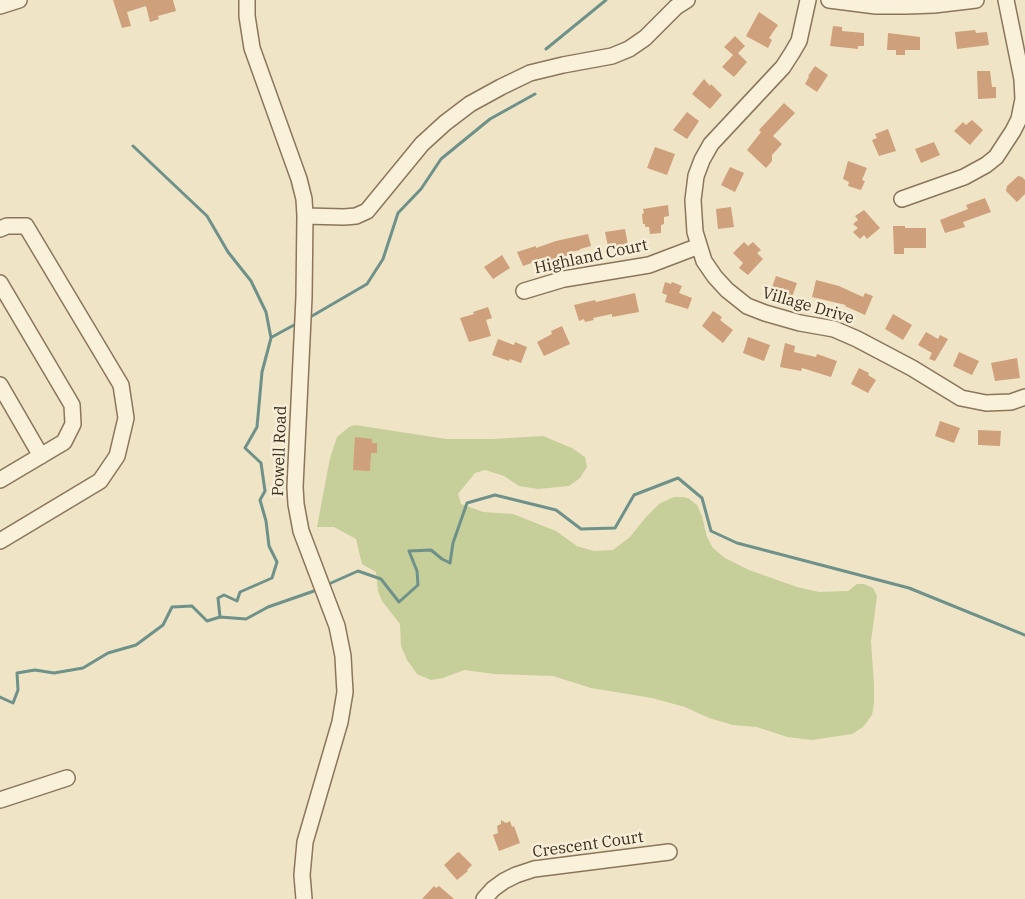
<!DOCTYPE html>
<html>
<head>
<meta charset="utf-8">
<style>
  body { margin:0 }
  canvas { display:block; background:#efe4c6 }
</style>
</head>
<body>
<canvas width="1025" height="899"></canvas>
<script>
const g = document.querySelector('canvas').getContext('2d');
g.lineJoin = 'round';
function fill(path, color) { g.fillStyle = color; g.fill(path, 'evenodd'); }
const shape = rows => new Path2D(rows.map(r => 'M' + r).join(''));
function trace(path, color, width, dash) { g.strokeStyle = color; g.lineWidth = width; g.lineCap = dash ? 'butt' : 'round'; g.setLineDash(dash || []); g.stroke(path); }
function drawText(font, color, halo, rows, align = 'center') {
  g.font = font + ' "IBM Plex Serif",serif'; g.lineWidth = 5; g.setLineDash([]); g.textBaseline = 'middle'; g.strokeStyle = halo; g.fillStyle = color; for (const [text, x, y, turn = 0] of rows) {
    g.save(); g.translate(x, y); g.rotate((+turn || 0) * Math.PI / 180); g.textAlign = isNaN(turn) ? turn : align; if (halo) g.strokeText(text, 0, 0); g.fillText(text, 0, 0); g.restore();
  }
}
const green = shape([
  [355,425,446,439,493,439,543,436,572,448,585,457,587,467,580,478,569,486,538,489,519,486,504,476,485,470,475,473,458,494,461,504,483,512,513,514,556,531,577,546,594,551,613,550,630,537,646,517,659,504,674,497,683,497,688,498,697,505,702,516,707,537,713,548,725,558,749,570,797,587,819,592,848,591,857,584,864,584,873,588,877,596,871,641,874,685,874,703,872,715,863,727,852,734,812,740,787,737,757,727,733,725,709,718,685,707,652,698,591,688,553,676,495,674,464,670,443,678,431,680,417,674,407,660,401,646,400,624,382,601,378,591,376,572,362,564,356,539,334,527,317,527,330,458,337,437,349,427]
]);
const stream = shape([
  [546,49,606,0],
  [133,146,207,216,228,252,251,281,266,312,271,338,262,372,257,427,245,448,261,463,265,491,260,500,266,521,269,546,277,562,272,578,240,592,237,601,224,595,218,598,220,617],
  [312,316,367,284,383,259,398,213,421,189,441,159,490,119,535,94],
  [272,337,294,325],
  [331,583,358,571,381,579,399,602,418,585,417,571,409,551,431,550,442,559,450,563,453,543,467,503,495,495,556,510,581,529,615,528,634,495,678,478,702,498,711,531,737,543,909,588,1025,635],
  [0,697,13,703,18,690,17,673,35,670,54,673,83,668,108,653,136,645,163,625,172,607,192,606,207,621,220,617,246,619,268,607,314,591]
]);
const building = shape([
  [113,0,173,0,176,11,158,16,159,19,150,22,146,6,127,12,131,26,122,28],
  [759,12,778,25,769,38,772,40,768,48,746,36],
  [833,26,842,27,842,31,864,33,864,46,858,46,858,49,830,46],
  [975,30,976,33,987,32,989,45,957,49,955,32],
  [888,33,920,37,920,50,905,50,905,55,896,55,896,50,887,50],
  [735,36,745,46,738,53,747,62,734,77,722,67,733,55,724,47],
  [815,66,828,75,817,92,805,84,809,77,808,76],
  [977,71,990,71,992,87,996,87,996,98,978,99],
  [704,79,710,86,711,84,722,95,710,109,692,94],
  [784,103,795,113,773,136,782,144,772,155,772,161,766,168,747,150,761,132,759,130],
  [687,112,699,121,687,139,673,130],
  [972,120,983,130,970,145,954,131,963,122,966,125],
  [888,129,896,151,879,156,872,140,877,138,875,134],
  [934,142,940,155,921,163,915,149],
  [655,147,675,154,667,175,647,168],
  [848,161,867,168,862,180,865,181,861,190,848,186,849,182,843,179],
  [730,167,744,173,735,192,721,185],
  [1018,176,1022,177,1025,180,1025,194,1017,202,1006,191,1007,186],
  [985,198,991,212,963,222,965,227,945,233,940,220,968,209,966,205],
  [668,205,669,216,664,217,664,224,661,225,661,233,650,234,649,227,645,227,645,224,643,224,642,214,644,213,643,209],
  [731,207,734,227,718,229,716,209],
  [864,210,880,228,867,239,864,235,860,239,853,232,858,228,853,224,858,220,855,216],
  [893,226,905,226,905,228,926,228,926,248,904,248,904,254,894,254],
  [625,229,628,245,619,247,615,245,608,246,605,232],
  [588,234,591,246,580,249,580,250,567,253,567,256,542,264,540,260,523,266,517,252,536,246,536,248,556,241],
  [744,242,748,246,753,242,761,250,757,253,763,259,748,275,739,268,743,263,733,253],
  [502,255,510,268,493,279,484,267],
  [776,276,797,283,792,297,771,290],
  [816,280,839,286,863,297,865,293,873,296,865,315,845,306,846,305,812,297],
  [665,282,671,284,672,282,682,286,679,293,692,298,688,309,665,302,667,295,662,293],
  [635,293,639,312,612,317,612,314,593,318,594,320,585,322,584,319,579,321,574,305,595,300,596,302],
  [488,307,492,318,486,320,491,336,469,342,460,318,474,314,473,312],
  [713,311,722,317,720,320,733,330,723,343,702,326],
  [893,314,912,325,903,340,885,329],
  [562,326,570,344,544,356,537,342,552,334,551,331],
  [926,332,938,339,940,335,948,339,935,361,929,359,932,353,918,345],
  [748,337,770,345,764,361,743,353],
  [498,339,514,345,515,342,527,347,521,363,510,359,509,361,492,355],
  [785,343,795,346,794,352,816,357,817,354,837,361,831,377,802,368,801,371,780,367],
  [959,352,979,361,972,375,953,366],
  [1017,358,1020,378,995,381,991,363],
  [859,368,869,373,868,375,876,380,868,393,851,384],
  [940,421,960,428,954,443,935,436],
  [978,430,1001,431,1000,446,978,445],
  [355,437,372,439,372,443,377,443,377,453,371,453,370,471,353,470],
  [501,820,506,823,510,821,512,827,514,826,520,843,499,851,493,835,498,833,497,826,501,824],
  [458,852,460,853,472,865,467,870,468,871,457,880,444,865],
  [434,886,436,888,439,886,454,899,422,899]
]);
const minor = shape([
  [247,0,247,16,252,48,299,179,304,199,305,216,304,297,295,487,296,504,301,531,337,626,343,656,344,675,345,692,340,722,305,842,302,875,304,899],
  [808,0,799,41,792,53,783,67,711,144,702,160,696,176,693,200,695,232,704,261,715,277,727,290,747,306,765,313,800,323,834,329,857,339,912,368,961,398,986,403,1011,402,1025,397],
  [829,0,876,6,906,6,934,5,976,0],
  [0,6,19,0],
  [902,199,964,177,986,165,996,157,1013,131,1019,119,1023,99,1022,79,1006,0],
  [305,216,344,217,356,216,367,211,422,144,445,123,470,104,501,87,530,73,563,65,612,56,629,49,645,38,676,7,687,0],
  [0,229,7,226,26,226,121,385,126,418,117,456,100,481,0,541],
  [0,283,72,405,73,424,64,442,0,480],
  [524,291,564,279,649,265,699,246],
  [0,385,41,456],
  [0,800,67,778],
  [484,899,493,889,504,881,516,875,534,869,669,852]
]);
const streetNames = [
  ["Highland Court",591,257,-12],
  ["Village Drive",808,306,16],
  ["Powell Road",280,451,-88],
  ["Crescent Court",588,845,-8]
];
fill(green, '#c6ce99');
trace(stream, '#6e928a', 3);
fill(building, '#cea07b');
trace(minor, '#8b765b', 18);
trace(minor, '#f9f1da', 15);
drawText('16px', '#3b2d1f', '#f6eed6', streetNames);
</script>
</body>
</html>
